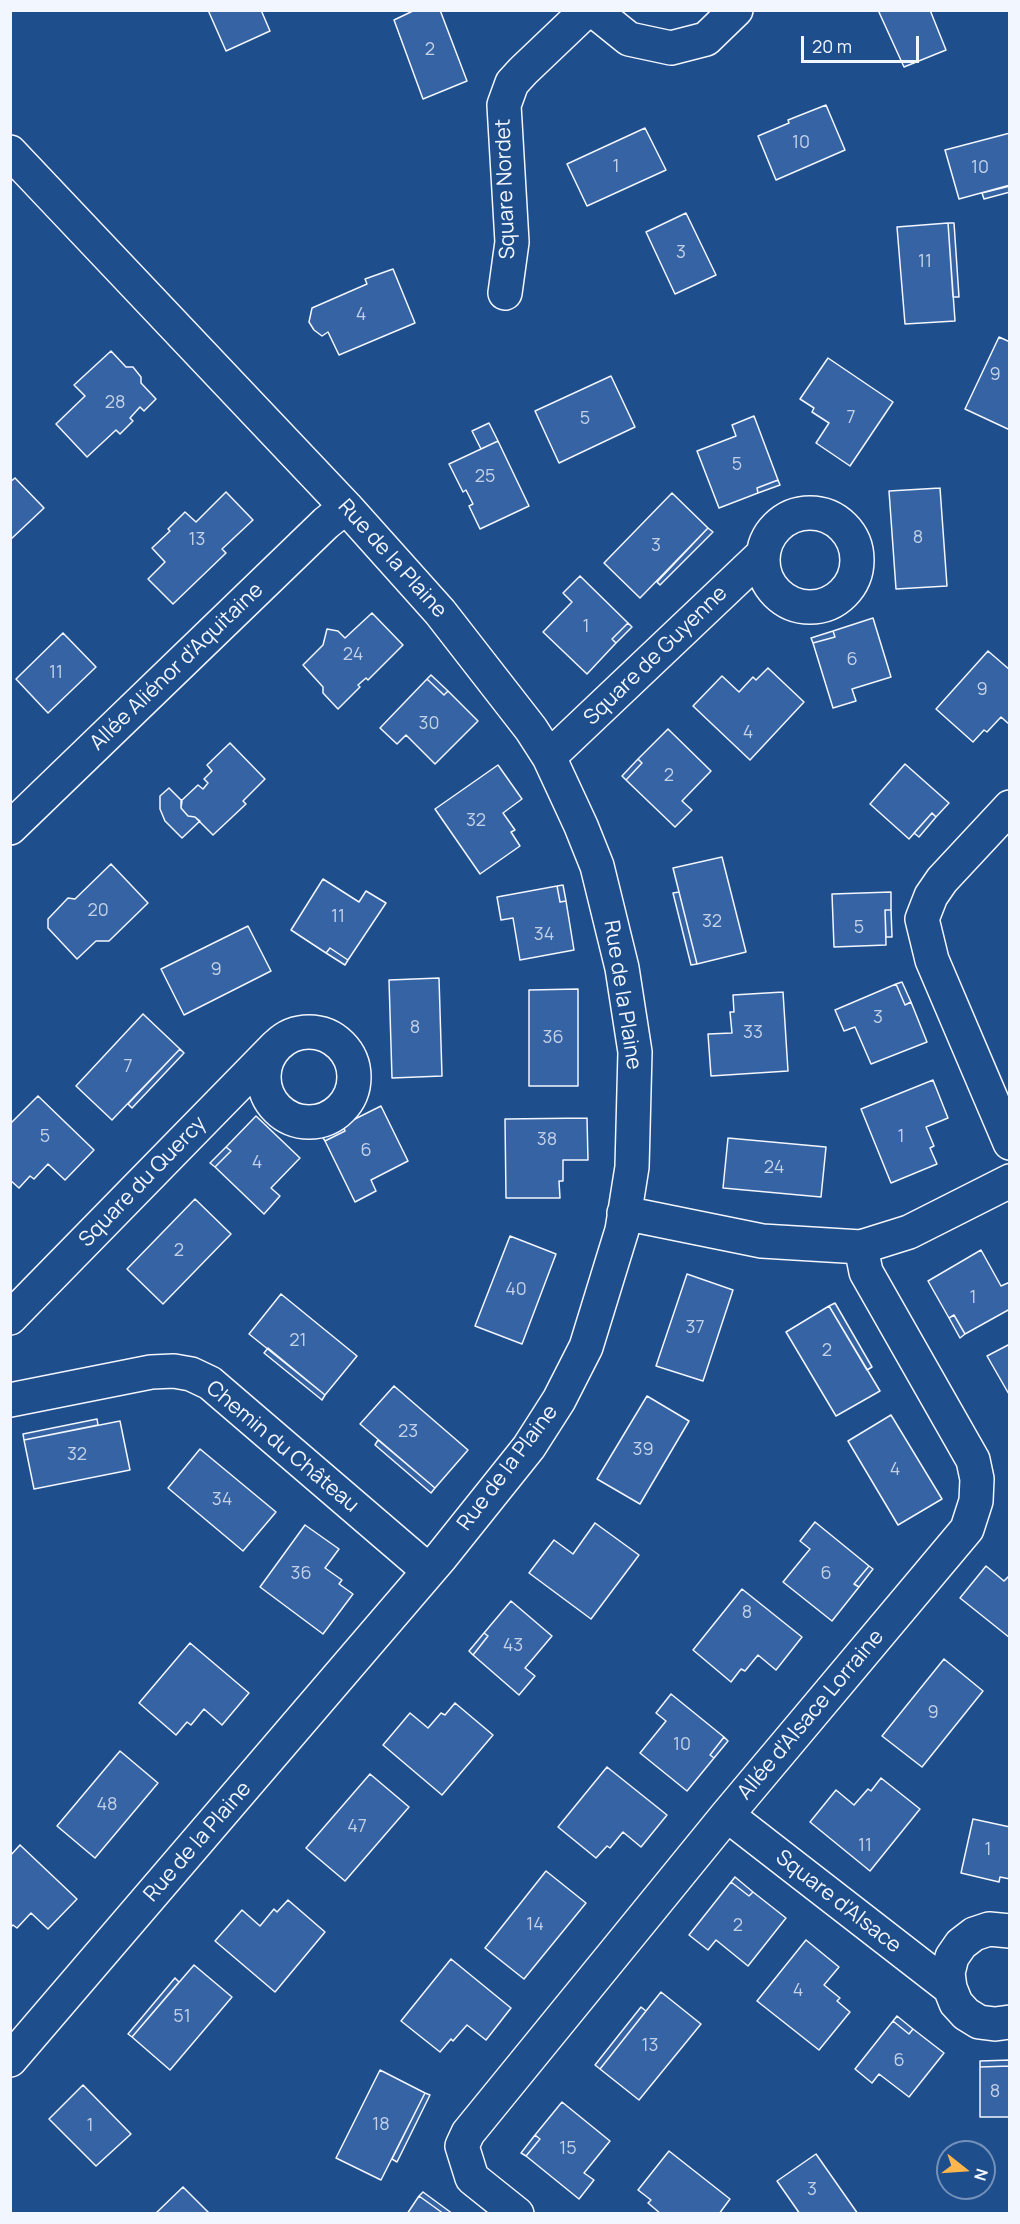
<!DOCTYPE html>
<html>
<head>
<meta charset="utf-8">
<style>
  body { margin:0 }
  #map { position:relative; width:1020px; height:2224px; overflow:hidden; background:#1f4e8c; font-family:Manrope,sans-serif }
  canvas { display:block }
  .frame { position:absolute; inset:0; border:12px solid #f2f6ff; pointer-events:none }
  .north { position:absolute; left:936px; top:2140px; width:60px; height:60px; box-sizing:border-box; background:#1f4e8c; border:2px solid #7391ba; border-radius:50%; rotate:107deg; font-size:16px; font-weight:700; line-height:24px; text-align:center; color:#f2f6ff }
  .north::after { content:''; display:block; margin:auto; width:21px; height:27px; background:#ffb74d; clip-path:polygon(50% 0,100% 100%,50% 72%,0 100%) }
  .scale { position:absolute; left:801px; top:36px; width:118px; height:27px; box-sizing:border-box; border:3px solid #f2f6ff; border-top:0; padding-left:8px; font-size:18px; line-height:21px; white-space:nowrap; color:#f2f6ff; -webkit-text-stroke:4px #1f4e8c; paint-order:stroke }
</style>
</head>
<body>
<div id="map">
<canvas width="1020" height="2224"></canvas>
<div class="frame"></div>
<div class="north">N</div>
<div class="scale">20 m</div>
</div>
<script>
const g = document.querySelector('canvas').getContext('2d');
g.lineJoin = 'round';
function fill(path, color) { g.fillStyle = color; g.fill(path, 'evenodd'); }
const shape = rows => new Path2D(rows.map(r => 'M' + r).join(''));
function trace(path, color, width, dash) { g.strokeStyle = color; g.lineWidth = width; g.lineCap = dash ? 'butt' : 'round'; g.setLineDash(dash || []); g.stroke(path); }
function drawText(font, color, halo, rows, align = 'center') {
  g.font = font + ' Manrope,sans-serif'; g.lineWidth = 4.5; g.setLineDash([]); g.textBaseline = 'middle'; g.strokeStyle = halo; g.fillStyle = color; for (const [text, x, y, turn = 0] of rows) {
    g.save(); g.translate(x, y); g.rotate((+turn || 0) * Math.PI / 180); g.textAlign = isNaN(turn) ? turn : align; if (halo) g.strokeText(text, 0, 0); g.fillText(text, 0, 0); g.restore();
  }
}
const building = shape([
  [208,10,261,10,270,31,226,51,208,10],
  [415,10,440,10,467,81,423,99,394,20,415,10],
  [878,10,930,10,946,50,904,67,878,10],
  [826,105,845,150,776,180,758,136,789,123,788,120,826,105],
  [645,128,666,170,587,206,567,164,645,128],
  [1010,133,1010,185,959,199,945,150,1010,133],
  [1010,186,1010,192,984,199,982,193,1010,186],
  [686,213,716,275,675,294,646,232,686,213],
  [948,223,954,223,959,297,953,297,948,223],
  [948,223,955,321,905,324,897,227,948,223],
  [393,269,415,323,339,355,328,332,322,336,314,330,309,322,312,308,367,284,365,279,393,269],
  [999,337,1010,342,1010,430,965,409,999,337],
  [111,351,126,367,133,367,141,377,141,383,156,399,144,411,140,407,130,418,133,421,120,434,116,430,87,457,56,424,85,396,74,385,111,351],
  [828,358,893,402,850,466,816,443,829,423,812,412,814,408,800,399,828,358],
  [611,376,635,427,559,463,535,411,611,376],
  [754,416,778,480,757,488,758,493,719,508,697,451,736,436,732,425,754,416],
  [489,423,498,441,481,449,472,431,489,423],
  [498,441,529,506,480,529,469,506,473,504,466,490,463,492,449,464,498,441],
  [15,478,44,508,10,540,10,482,15,478],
  [778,480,780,485,758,493,757,488,778,480],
  [940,488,947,586,896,589,889,491,940,488],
  [226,492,253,520,222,549,226,553,173,604,148,579,165,562,152,548,170,531,168,529,185,512,196,522,226,492],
  [672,493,708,528,640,598,604,563,672,493],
  [708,528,713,532,660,585,657,582,708,528],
  [580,576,628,623,612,639,616,643,587,674,543,632,572,602,563,593,580,576],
  [372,613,403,645,368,680,366,678,358,685,360,687,338,709,323,693,323,687,303,665,323,645,327,629,338,631,345,638,372,613],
  [873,618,891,677,852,689,856,701,833,708,813,643,835,637,833,631,873,618],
  [628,623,632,627,616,643,612,639,628,623],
  [833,631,835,637,813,643,811,638,833,631],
  [63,633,96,667,48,713,16,679,63,633],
  [988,651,1010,670,1010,725,1001,717,987,732,984,730,973,742,936,709,988,651],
  [768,668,804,702,750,760,693,706,722,676,739,692,753,677,756,680,768,668],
  [431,675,448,691,444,695,427,679,431,675],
  [427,679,444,695,448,691,478,721,435,764,406,735,397,744,380,728,427,679],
  [668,729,711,771,682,801,692,810,675,827,626,780,642,763,638,759,668,729],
  [230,743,265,779,243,801,246,804,213,835,195,817,188,816,181,808,181,801,198,785,203,789,208,783,204,779,212,771,207,765,230,743],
  [638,759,642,763,626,780,622,776,638,759],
  [905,764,949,803,936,817,932,813,909,839,870,804,905,764],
  [498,765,522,799,503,813,515,830,511,832,520,846,480,874,435,809,498,765],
  [169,788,182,801,181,808,188,816,195,817,200,821,182,838,165,821,160,809,160,796,169,788],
  [932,813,936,817,919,837,914,833,932,813],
  [722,857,746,952,697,964,673,868,722,857],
  [111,864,148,903,109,941,96,941,77,959,48,928,48,919,68,898,75,899,111,864],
  [323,879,359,902,366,891,386,903,348,960,330,948,326,953,291,930,323,879],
  [563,885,566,901,560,902,557,886,563,885],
  [557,886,560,902,566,901,574,950,520,960,513,918,501,920,497,897,557,886],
  [679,892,697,964,691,965,673,893,679,892],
  [891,892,891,910,885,910,886,945,834,947,832,894,891,892],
  [885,910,891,910,892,937,886,937,885,910],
  [248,926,271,971,184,1015,161,969,248,926],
  [330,948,348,960,345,965,326,953,330,948],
  [439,978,442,1076,392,1078,389,980,439,978],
  [902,982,911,1002,905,1005,896,984,902,982],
  [896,984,905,1005,911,1002,927,1042,871,1064,855,1027,844,1031,835,1010,896,984],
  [578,989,578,1086,529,1086,529,990,578,989],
  [783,992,788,1071,711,1076,708,1034,732,1033,730,1012,734,1012,733,995,783,992],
  [143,1014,180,1049,112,1120,76,1086,143,1014],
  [180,1049,184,1053,132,1108,128,1104,180,1049],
  [933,1080,948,1118,926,1127,934,1146,930,1148,937,1164,891,1183,861,1109,933,1080],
  [38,1096,94,1150,65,1180,48,1164,34,1179,30,1176,19,1188,10,1180,10,1124,38,1096],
  [381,1106,408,1161,371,1180,376,1191,355,1202,325,1141,345,1131,343,1125,381,1106],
  [256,1116,300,1158,271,1188,280,1196,264,1214,215,1167,231,1151,226,1147,256,1116],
  [587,1118,588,1160,563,1160,563,1181,559,1181,560,1198,506,1198,505,1119,587,1118],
  [343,1125,345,1131,325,1141,322,1136,343,1125],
  [728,1138,826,1147,821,1197,723,1188,728,1138],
  [226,1147,231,1151,215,1167,210,1163,226,1147],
  [195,1199,231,1234,163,1304,127,1269,195,1199],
  [510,1236,556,1254,522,1344,475,1326,510,1236],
  [981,1250,1001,1286,1010,1282,1010,1309,965,1334,954,1315,949,1318,928,1281,981,1250],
  [687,1274,733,1290,703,1381,656,1366,687,1274],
  [281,1294,357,1356,325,1395,249,1334,281,1294],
  [835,1303,872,1367,867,1370,829,1306,835,1303],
  [829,1306,880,1391,836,1416,786,1332,829,1306],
  [954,1315,965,1334,960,1338,949,1318,954,1315],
  [1010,1344,1010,1396,987,1356,1010,1344],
  [268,1348,325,1395,322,1400,264,1353,268,1348],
  [394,1386,468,1450,435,1488,360,1424,394,1386],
  [647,1396,689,1421,640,1504,597,1479,647,1396],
  [891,1415,942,1499,898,1525,848,1441,891,1415],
  [97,1419,98,1425,24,1440,23,1434,97,1419],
  [120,1421,130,1470,34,1489,24,1440,120,1421],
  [378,1440,435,1488,431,1493,375,1445,378,1440],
  [200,1449,276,1512,243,1551,168,1488,200,1449],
  [815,1522,869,1566,854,1584,859,1587,832,1621,783,1582,810,1549,800,1541,815,1522],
  [595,1523,639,1555,591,1619,529,1573,554,1540,573,1554,595,1523],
  [305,1525,339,1549,325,1568,342,1580,339,1584,353,1594,323,1634,260,1587,305,1525],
  [869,1566,873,1569,859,1587,854,1584,869,1566],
  [986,1566,1004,1581,1010,1575,1010,1638,960,1598,986,1566],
  [742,1589,802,1637,776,1670,758,1655,745,1671,741,1669,731,1682,693,1650,742,1589],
  [511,1601,552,1636,525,1668,535,1676,519,1695,473,1655,488,1636,484,1633,511,1601],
  [484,1633,488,1636,473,1655,469,1651,484,1633],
  [190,1643,249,1693,222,1725,204,1709,191,1725,187,1722,176,1735,139,1703,190,1643],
  [944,1659,983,1691,922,1767,882,1736,944,1659],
  [671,1694,724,1737,710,1755,714,1758,687,1791,640,1753,666,1721,656,1713,671,1694],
  [455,1703,493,1735,442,1795,383,1745,410,1713,428,1728,441,1713,445,1715,455,1703],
  [724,1737,728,1741,714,1758,710,1755,724,1737],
  [120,1751,158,1783,95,1858,57,1826,120,1751],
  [607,1767,667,1815,641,1847,623,1832,610,1848,607,1846,596,1858,558,1827,607,1767],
  [370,1774,409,1807,345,1881,306,1848,370,1774],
  [881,1778,920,1809,870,1871,810,1822,836,1790,854,1805,868,1789,871,1791,881,1778],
  [973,1819,1010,1827,1010,1879,1000,1877,999,1882,961,1873,973,1819],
  [20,1845,77,1899,48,1929,31,1913,17,1928,13,1925,10,1928,10,1856,20,1845],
  [546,1871,586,1903,524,1979,485,1948,546,1871],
  [735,1877,753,1892,749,1896,731,1882,735,1877],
  [731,1882,749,1896,753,1892,786,1918,748,1966,716,1940,708,1950,689,1935,731,1882],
  [288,1900,325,1932,275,1992,215,1941,242,1910,260,1926,274,1909,277,1912,288,1900],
  [806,1940,839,1967,824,1985,840,1998,837,2001,850,2012,819,2050,757,2001,806,1940],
  [451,1959,511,2008,486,2040,467,2025,453,2041,451,2039,440,2052,401,2021,451,1959],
  [194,1965,232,1997,170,2070,132,2037,194,1965],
  [175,1978,179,1982,132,2037,128,2034,175,1978],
  [661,1992,701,2024,639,2100,600,2069,661,1992],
  [641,2007,646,2011,600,2069,595,2065,641,2007],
  [897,2016,913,2029,909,2034,893,2021,897,2016],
  [893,2021,909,2034,913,2029,944,2053,909,2097,879,2074,872,2083,855,2069,893,2021],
  [1010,2060,1010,2066,980,2067,980,2061,1010,2060],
  [1010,2066,1010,2117,980,2117,980,2067,1010,2066],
  [380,2070,425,2093,381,2180,336,2158,380,2070],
  [83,2085,131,2134,96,2166,49,2119,83,2085],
  [425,2093,430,2095,397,2162,392,2159,425,2093],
  [562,2102,610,2141,584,2173,594,2180,579,2199,526,2156,540,2139,535,2135,562,2102],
  [535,2135,540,2139,526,2156,521,2153,535,2135],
  [669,2151,730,2199,719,2214,661,2214,648,2203,651,2200,638,2190,669,2151],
  [816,2154,858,2214,800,2214,777,2181,816,2154],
  [183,2187,210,2214,155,2214,183,2187],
  [423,2192,453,2214,444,2214,419,2196,423,2192],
  [419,2196,444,2214,407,2214,419,2196]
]);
const minor = shape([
  [593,10,629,39,671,48,706,39,736,10],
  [10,152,346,507,440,612,531,729,549,757,581,826,597,866,622,968,635,1052,632,1167,622,1230,586,1347,559,1400,529,1447,441,1557,10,2060],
  [505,293,512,242,504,105,512,83,523,71,587,10],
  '763 560a47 47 0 1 1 94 0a47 47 0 1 1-94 0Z',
  [549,757,762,555],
  [1010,807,942,880,931,896,922,919,932,960,1010,1143],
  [10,828,326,523,346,507],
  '264 1077a45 45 0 1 1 90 0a45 45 0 1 1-90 0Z',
  [624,1213,762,1241,861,1247,909,1232,1010,1181],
  [10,1318,276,1046],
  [10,1400,151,1372,174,1371,191,1374,210,1383,429,1571],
  [727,1815,950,1988],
  [1010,1931,989,1929,974,1934,961,1944,952,1957,948,1973,950,1988,956,2003,966,2014,979,2022,995,2024,1010,2022],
  [517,2214,472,2178,462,2146,468,2133,727,1815,967,1529,976,1501,977,1479,973,1460,866,1272,861,1247]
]);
const numberNames = [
  ["2",430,50],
  ["10",801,143],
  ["1",616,167],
  ["10",980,168],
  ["3",681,253],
  ["11",925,262],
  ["4",361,315],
  ["9",995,375],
  ["28",115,403],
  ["7",851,418],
  ["5",585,419],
  ["5",737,465],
  ["25",485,477],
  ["8",918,538],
  ["13",197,540],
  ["3",656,546],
  ["1",586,627],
  ["24",353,655],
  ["6",852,660],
  ["11",56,673],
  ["9",982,690],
  ["30",429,724],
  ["4",748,733],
  ["2",669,776],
  ["32",476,821],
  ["20",98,911],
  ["11",338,917],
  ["32",712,922],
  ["5",859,928],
  ["34",544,935],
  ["9",216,970],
  ["3",878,1018],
  ["8",415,1028],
  ["33",753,1033],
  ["36",553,1038],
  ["7",128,1067],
  ["5",45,1137],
  ["1",901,1137],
  ["38",547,1140],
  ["6",366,1151],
  ["4",257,1163],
  ["24",774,1168],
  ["2",179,1251],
  ["40",516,1290],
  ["1",973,1298],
  ["37",695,1328],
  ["21",298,1341],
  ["2",827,1351],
  ["23",408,1432],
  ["39",643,1450],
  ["32",77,1455],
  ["4",895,1470],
  ["34",222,1500],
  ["36",301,1574],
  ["6",826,1574],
  ["8",747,1613],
  ["43",513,1646],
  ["9",933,1713],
  ["10",682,1745],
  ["48",107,1805],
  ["47",357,1827],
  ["11",865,1846],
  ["1",988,1850],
  ["14",535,1925],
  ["2",738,1926],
  ["4",798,1991],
  ["51",182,2017],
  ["13",650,2046],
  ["6",899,2061],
  ["8",995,2092],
  ["18",381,2125],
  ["1",90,2126],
  ["15",568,2149],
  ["3",812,2190]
];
const streetNames = [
  ["Square Nordet",506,189,-92],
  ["Rue de la Plaine",392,559,48],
  ["Square de Guyenne",656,656,-44],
  ["Allée Aliénor d'Aquitaine",177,667,-44],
  ["Rue de la Plaine",622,995,81],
  ["Square du Quercy",143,1182,-46],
  ["Chemin du Château",282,1447,40],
  ["Rue de la Plaine",508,1468,-53],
  ["Allée d'Alsace Lorraine",811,1715,-50],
  ["Rue de la Plaine",198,1842,-49],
  ["Square d'Alsace",838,1902,38]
];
fill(building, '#3563a3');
trace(building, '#f2f6ff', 1.5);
trace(minor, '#f2f6ff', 36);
trace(minor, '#1f4e8c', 33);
drawText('18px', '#c3d1e8', null, numberNames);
drawText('21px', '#f2f6ff', '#1f4e8c', streetNames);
</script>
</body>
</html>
